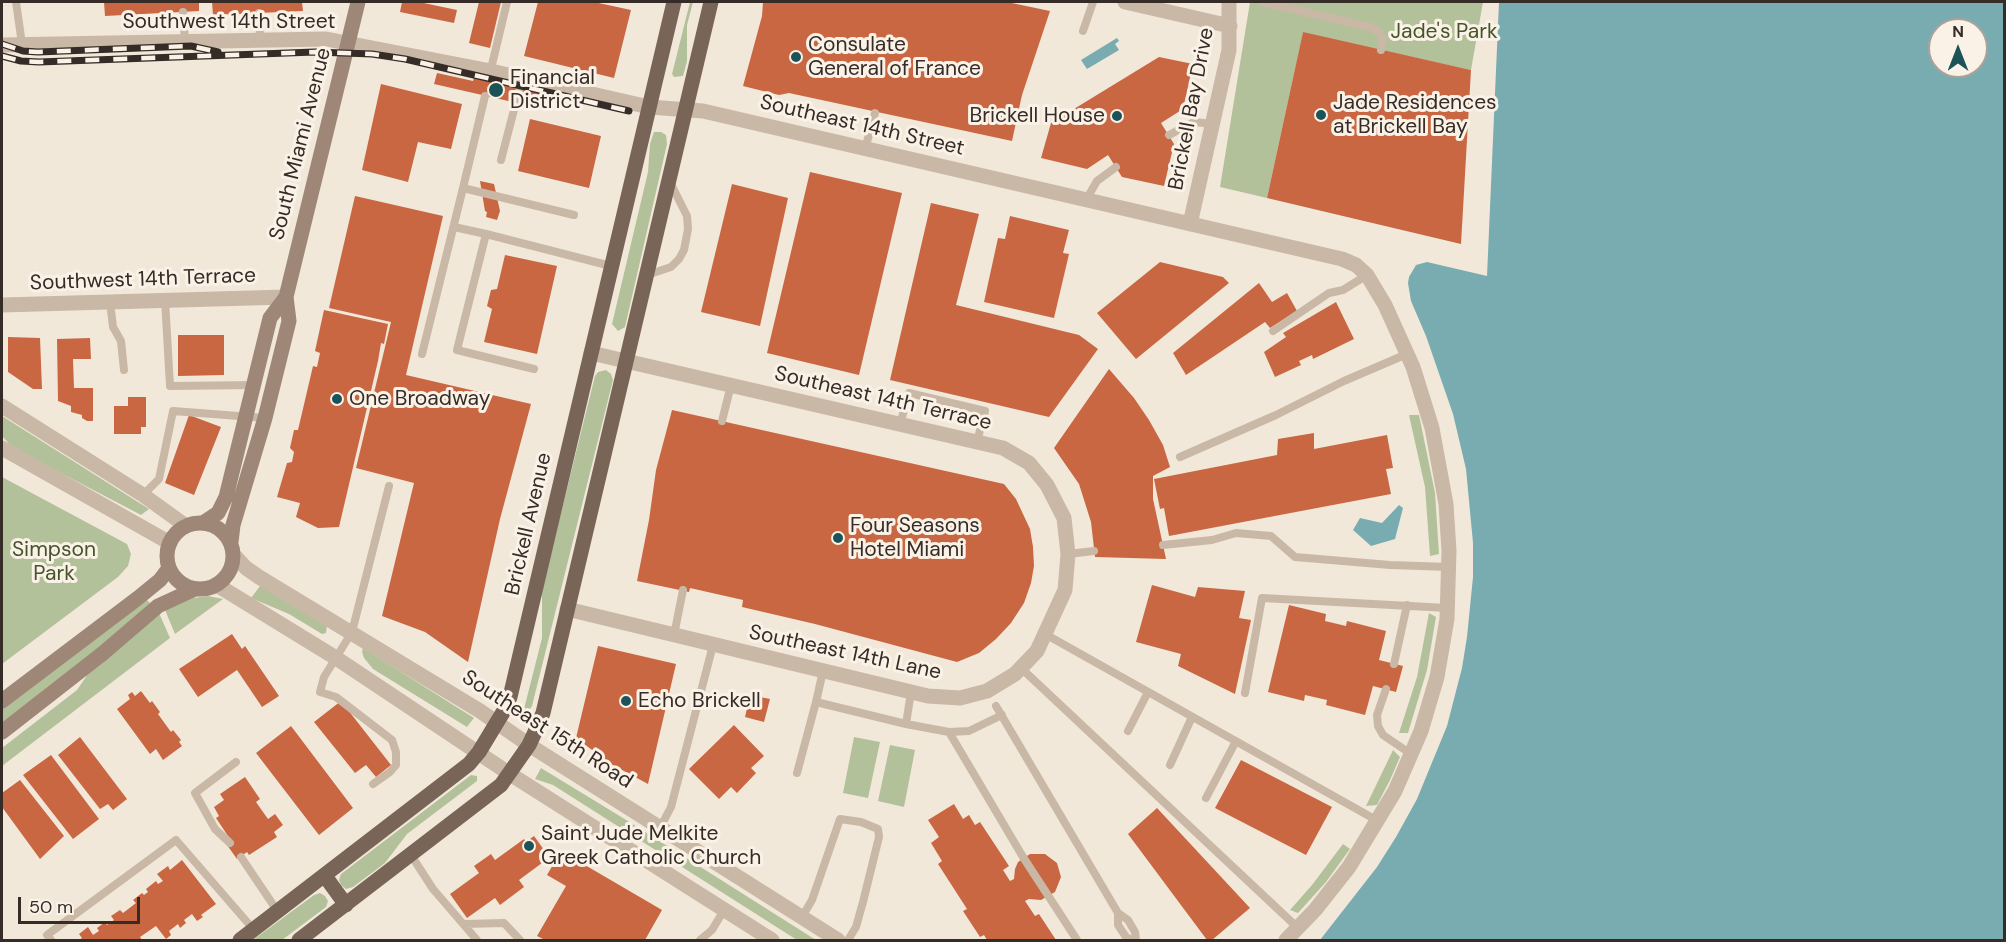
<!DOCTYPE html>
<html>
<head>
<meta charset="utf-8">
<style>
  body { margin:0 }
  #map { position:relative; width:2006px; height:942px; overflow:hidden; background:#f2e8da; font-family:"DM Sans",sans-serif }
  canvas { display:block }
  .frame { position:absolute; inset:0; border:3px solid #362c27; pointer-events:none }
  .north { position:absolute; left:1928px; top:18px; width:60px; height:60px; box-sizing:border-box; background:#faf1e7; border:2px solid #aca29a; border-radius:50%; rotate:0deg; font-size:16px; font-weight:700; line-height:24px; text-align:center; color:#362c27 }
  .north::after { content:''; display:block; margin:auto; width:21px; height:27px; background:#1c5358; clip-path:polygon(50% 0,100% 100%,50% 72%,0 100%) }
  .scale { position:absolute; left:18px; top:897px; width:122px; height:27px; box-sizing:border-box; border:3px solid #362c27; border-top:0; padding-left:8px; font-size:18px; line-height:21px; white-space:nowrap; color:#362c27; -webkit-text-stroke:4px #faf1e7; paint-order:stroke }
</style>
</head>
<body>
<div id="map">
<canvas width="2006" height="942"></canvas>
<div class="frame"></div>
<div class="north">N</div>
<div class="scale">50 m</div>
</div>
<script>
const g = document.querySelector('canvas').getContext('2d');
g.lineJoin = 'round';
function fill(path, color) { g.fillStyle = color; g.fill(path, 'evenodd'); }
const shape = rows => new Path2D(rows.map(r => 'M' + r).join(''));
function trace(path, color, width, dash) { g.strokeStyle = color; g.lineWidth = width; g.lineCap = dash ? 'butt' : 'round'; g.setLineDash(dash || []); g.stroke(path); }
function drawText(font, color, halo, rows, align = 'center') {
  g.font = font + ' "DM Sans",sans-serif'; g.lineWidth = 6; g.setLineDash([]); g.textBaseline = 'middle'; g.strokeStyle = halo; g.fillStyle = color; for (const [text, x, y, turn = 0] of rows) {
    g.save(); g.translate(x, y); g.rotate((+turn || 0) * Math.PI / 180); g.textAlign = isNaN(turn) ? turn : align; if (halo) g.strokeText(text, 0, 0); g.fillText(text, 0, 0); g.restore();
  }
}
const green = shape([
  [690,2,693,2,687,25,687,61,683,76,674,77,672,74],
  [1250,2,1483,2,1471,70,1303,33,1267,198,1220,187],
  [654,132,661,132,666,135,667,144,625,327,618,331,612,324,648,172,650,144],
  [606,370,611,374,613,380,532,706,528,712,523,713,542,638,542,589,595,376,598,372],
  [1409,415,1419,415,1435,493,1439,554,1430,556,1425,487],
  [2,416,149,509,141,515,13,448,2,436],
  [2,477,127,544,131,554,128,566,118,577,2,664],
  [260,586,327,625,326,633,322,634,289,614,251,598],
  [208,596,223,599,175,634,165,610,193,598],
  [147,600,150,603,82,662,2,725,2,708],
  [159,613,170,638,2,766,2,748,77,690,90,671],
  [1429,613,1436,617,1427,670,1408,733,1399,733,1417,677],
  [363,648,474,718,467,727,373,669,364,658,362,652],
  [854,737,880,742,868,798,843,793],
  [890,745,915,750,904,807,878,801],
  [1393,750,1400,757,1390,780,1377,805,1366,806],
  [541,768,623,818,816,940,797,940,553,785,535,779],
  [471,775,477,776,477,781,407,834,385,863,353,887,346,889,341,885,339,880,341,874],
  [1343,844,1350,849,1326,882,1298,913,1290,910,1312,885],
  [320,893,325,896,328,901,326,907,282,940,253,940,314,895]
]);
const water = shape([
  [1499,2,2004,2,2004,940,1320,940,1377,867,1396,837,1417,799,1447,726,1462,668,1467,637,1473,577,1473,543,1466,469,1453,414,1426,336,1411,301,1408,283,1409,277,1416,265,1427,262,1487,276],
  [1940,30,1976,30,1976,66,1940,66],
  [1117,38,1119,41,1115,44,1119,50,1087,69,1081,60],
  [1399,505,1403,508,1395,539,1371,546,1353,530,1360,518,1382,523]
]);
const building = shape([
  [104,2,199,2,199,11,105,16],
  [212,2,302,2,303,11,213,15],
  [402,2,419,2,457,10,454,23,400,12],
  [479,2,501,2,490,48,469,43],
  [538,2,594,2,631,10,614,78,524,56],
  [763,2,1007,2,1050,11,1022,95,1012,141,789,93,779,95,743,86,762,16],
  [1303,32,1471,70,1461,244,1267,198],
  [1159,57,1193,64,1183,109,1161,123,1174,144,1164,186,1122,177,1108,155,1087,169,1041,158,1051,123],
  [437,73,473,81,475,74,543,90,539,108,434,84],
  [381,84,462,104,451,149,418,142,408,182,362,170],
  [530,119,601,136,589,188,518,171],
  [810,172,902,193,859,375,767,353],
  [480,181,494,184,500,211,497,220,486,217,487,212,485,211],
  [732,184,788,198,760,326,701,312],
  [355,196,443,216,406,375,531,404,500,519,468,662,425,632,382,616,414,483,356,468,391,322,329,308],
  [931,203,979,214,956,305,1079,335,1098,349,1049,417,890,380],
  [1010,216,1069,230,1063,253,1069,254,1054,318,984,302,998,238,1005,239],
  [505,255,557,266,537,354,484,342,492,309,487,306,491,290,497,289],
  [1160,262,1223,277,1229,283,1136,359,1097,313],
  [1259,283,1272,302,1287,293,1297,311,1270,328,1265,322,1186,375,1173,353],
  [1336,302,1354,339,1313,359,1312,355,1299,361,1301,365,1275,377,1264,352,1286,337,1283,333],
  [324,310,388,324,384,344,381,343,378,361,339,527,318,528,296,517,300,503,277,497,287,463,292,462,294,452,290,448,294,430,298,430,313,366,317,367,320,353,315,351],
  [178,335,224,335,224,375,178,376],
  [8,337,40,338,42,389,33,389,8,372],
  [90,338,91,359,73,359,74,388,93,388,93,421,87,421,82,418,82,415,71,412,71,406,58,401,57,339],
  [1109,369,1134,398,1149,420,1163,445,1170,467,1153,476,1153,499,1166,559,1095,557,1091,522,1079,484,1054,448],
  [128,397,146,397,146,427,141,427,141,434,114,434,114,406,128,406],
  [672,410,1004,484,1016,499,1030,529,1033,547,1034,566,1031,583,1024,603,1011,623,996,639,979,653,957,662,815,624,742,607,743,600,690,588,689,592,637,581,649,520,656,470],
  [189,415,221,427,194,495,165,483],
  [1314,433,1314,449,1387,435,1393,468,1386,469,1391,494,1169,536,1164,508,1160,509,1154,479,1277,455,1278,439],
  [1152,585,1195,597,1198,587,1245,591,1239,618,1251,620,1235,694,1178,666,1181,654,1136,642],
  [1289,605,1326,614,1325,621,1346,626,1347,621,1386,631,1379,660,1403,666,1396,692,1373,686,1365,715,1326,705,1327,700,1305,695,1304,701,1268,692],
  [232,634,242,649,245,646,279,696,262,707,237,670,198,697,179,669],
  [598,646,676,664,648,784,611,764,576,738],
  [141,691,150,703,152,701,160,712,158,714,171,732,173,730,181,740,179,742,182,746,163,760,156,749,150,754,117,709,130,699,128,695,132,692,135,696],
  [750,695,770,699,764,722,745,717],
  [341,701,391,765,376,777,366,765,355,773,314,722],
  [734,725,764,756,751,768,756,773,737,793,731,787,719,799,689,769],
  [291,726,353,808,319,835,256,753],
  [80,737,127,799,113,810,108,804,100,809,58,755],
  [51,755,99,819,73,839,23,775],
  [1241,760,1332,807,1306,855,1215,808],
  [245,777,260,799,256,802,268,819,275,814,283,825,274,832,277,837,249,855,247,852,237,859,227,845,232,842,216,818,219,816,214,807,224,800,220,794],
  [20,780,64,836,40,859,2,807,2,793],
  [954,804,963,819,969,815,975,825,980,822,1009,866,1003,870,1010,881,1014,879,1015,869,1018,862,1030,854,1045,854,1057,863,1061,877,1055,892,1041,900,1029,899,1025,901,1035,916,1039,914,1056,940,987,940,984,935,980,937,963,911,967,909,938,864,942,861,931,843,939,837,928,820],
  [1157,808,1250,908,1212,940,1207,940,1128,834],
  [534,836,547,854,540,859,542,863,519,880,524,887,500,905,495,898,467,918,450,894,479,873,474,866,491,854,495,860,524,839,526,842],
  [561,851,662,910,645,940,545,940,537,936,566,886,547,875],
  [182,860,216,904,201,915,203,917,197,921,192,914,184,920,186,923,180,928,178,924,169,931,171,935,166,939,156,926,140,937,142,940,79,940,82,938,79,934,88,927,93,935,99,931,97,928,105,922,107,925,114,920,111,916,120,910,123,913,136,903,133,900,142,893,144,895,148,892,146,889,156,881,158,884,163,881,157,874,168,866,170,870]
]);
const service = shape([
  [16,2,22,44],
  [1262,2,1370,27,1379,32,1383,40,1381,50],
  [183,12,185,41],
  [259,13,260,39],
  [1083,31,1093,2],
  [490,73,507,2],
  [1169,135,1194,122,1213,124],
  [865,149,875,113],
  [501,160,522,79],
  [463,188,485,96],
  [1086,200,1097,181,1116,167],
  [454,227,486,234],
  [647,275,671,267,679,259,684,250,688,229,687,216,671,184],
  [165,300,170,386,255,385],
  [110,302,113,327,121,341,124,370],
  [1273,331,1329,293,1343,290,1367,275],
  [422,354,463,188,574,215],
  [534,369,457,350,486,234,611,266],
  [722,421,731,385],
  [900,424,909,393,985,411,977,442],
  [1180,457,1276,415,1344,381,1407,354],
  [143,495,159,479,173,411,265,418],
  [1163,545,1212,540,1236,533,1271,536,1295,557,1390,565,1449,567],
  [1068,554,1094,551],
  [1045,634,1378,821],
  [674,635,683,590],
  [1394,664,1407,605],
  [1021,668,1298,928],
  [823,671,816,702,906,724],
  [1386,689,1377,715,1378,726,1383,735,1411,754],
  [911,692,906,724,949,732,1023,857,1077,940],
  [1245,693,1262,598,1447,608],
  [996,706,1118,913,1128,920,1135,932,1136,940],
  [1128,731,1148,692],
  [949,732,969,731,1002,715],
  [1170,765,1192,717],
  [797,773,816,702],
  [373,784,390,772,396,765,396,752,392,740,336,697,320,692,324,677,352,632,389,486],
  [1206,798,1236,741],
  [660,828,671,807,713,645],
  [230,843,215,829,195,793,236,762],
  [411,855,433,889,477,940],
  [241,857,278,912],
  [1118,913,1118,925,1126,937,1131,940],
  [802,917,812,900,840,819,861,822,878,829,879,837,863,902,856,927,848,940],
  [465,924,504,923,520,940],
  [51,940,47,935,176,840,254,930],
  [700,940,712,930,724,910]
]);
const minor = shape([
  [1125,2,1230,26],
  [2,45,326,39,491,71,649,107,703,111,1342,259,1356,265,1367,275,1385,305,1413,367,1432,428,1446,504,1449,551,1447,619,1437,677,1421,731,1395,791,1349,867,1315,910,1286,940],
  [1190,224,1229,50,1229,2],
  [2,305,286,297],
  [567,609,928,696,960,698,987,691,1015,674,1037,651,1065,590,1068,554,1064,518,1047,485,1029,463,1003,448,591,353],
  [529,745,838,940],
  [510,774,772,940]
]);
const tertiary = shape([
  [2,406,143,495,186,526],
  [2,448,170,543],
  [234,555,246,568,259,577,480,711,529,745],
  [217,585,336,658,510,774]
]);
const secondary = shape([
  '167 556a33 33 0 1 1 66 0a33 33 0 1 1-66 0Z',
  [203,523,218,513,226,497,270,318,286,297,358,2],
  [231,542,233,525,265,418,289,321,286,297],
  [2,701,138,598,160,580,169,568],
  [2,732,102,654,158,606,195,589]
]);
const primary = shape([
  [325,876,346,905],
  [240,940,469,764,479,752,505,709,510,697,674,2],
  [299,940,501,785,529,745,535,732,543,713,711,2]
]);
const rail = shape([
  [2,44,23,51,38,52,191,46,218,52],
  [2,56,21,61,39,62,315,52,372,54,405,59,629,111]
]);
const markers = [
  [796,57,6,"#1c5358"],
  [496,90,8,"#1c5358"],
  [1321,115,6,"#1c5358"],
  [1117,116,6,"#1c5358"],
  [337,399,6,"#1c5358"],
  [838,538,6,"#1c5358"],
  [626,701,6,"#1c5358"],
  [529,846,6,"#1c5358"]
];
const streetNames = [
  ["Southwest 14th Street",229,22],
  ["Brickell Bay Drive",1192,109,-79],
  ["Southeast 14th Street",862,126,13],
  ["South Miami Avenue",301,144,-76],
  ["Southwest 14th Terrace",143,280,-2],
  ["Southeast 14th Terrace",883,399,13],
  ["Brickell Avenue",529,524,-77],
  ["Southeast 14th Lane",845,653,12],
  ["Southeast 15th Road",547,730,33]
];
const parkNames = [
  ["Jade's Park",1444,32],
  ["Simpson",54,550],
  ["Park",54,574]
];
const poiNames = [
  ["Consulate",808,45],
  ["General of France",808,69],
  ["Financial",510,78],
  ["District",510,102],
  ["Jade Residences",1333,103],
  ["at Brickell Bay",1333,127],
  ["Brickell House",1105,116,"right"],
  ["One Broadway",349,399],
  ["Four Seasons",850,526],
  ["Hotel Miami",850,550],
  ["Echo Brickell",638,701],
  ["Saint Jude Melkite",541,834],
  ["Greek Catholic Church",541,858]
];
fill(green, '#b3c19a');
fill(water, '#79acb0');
fill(building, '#c86742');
trace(service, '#cab8a6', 8);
trace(minor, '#cab8a6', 15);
trace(tertiary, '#cab8a6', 15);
trace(secondary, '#9e8777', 15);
trace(primary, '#796458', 15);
trace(rail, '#362c27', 7);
trace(rail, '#faf1e7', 4.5, [14]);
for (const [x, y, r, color] of markers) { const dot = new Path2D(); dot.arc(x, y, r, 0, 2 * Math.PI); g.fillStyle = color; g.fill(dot); trace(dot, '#faf1e7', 2); }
drawText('21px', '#362c27', '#faf1e7', streetNames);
drawText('21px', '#44552a', '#faf1e7', parkNames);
drawText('21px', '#362c27', '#faf1e7', poiNames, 'left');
</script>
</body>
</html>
